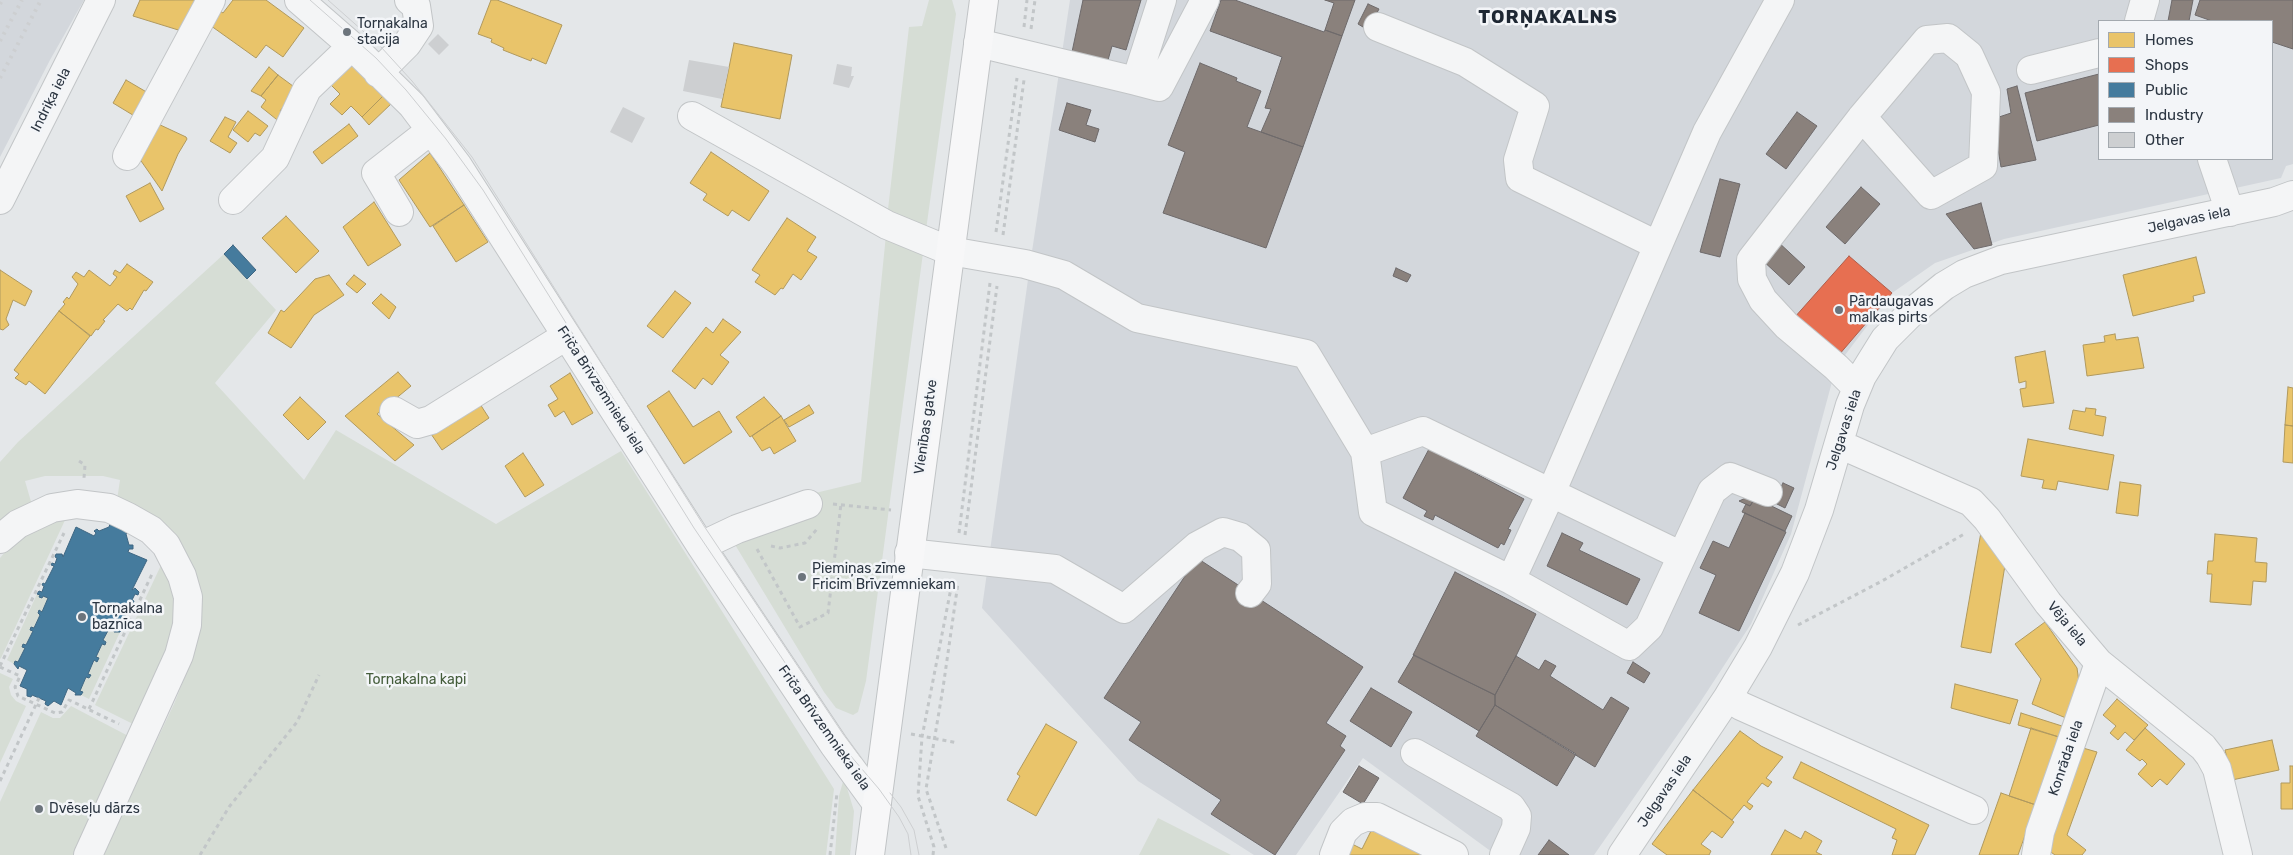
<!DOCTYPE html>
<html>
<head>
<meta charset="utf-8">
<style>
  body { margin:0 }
  #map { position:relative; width:2293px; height:855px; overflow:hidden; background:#e4e7e9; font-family:Rubik,sans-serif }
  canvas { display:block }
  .legend { position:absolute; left:2098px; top:20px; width:175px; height:140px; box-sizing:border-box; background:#f3f5f8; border:1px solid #a3a9af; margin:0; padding:6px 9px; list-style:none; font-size:15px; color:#2c3642 }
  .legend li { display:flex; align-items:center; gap:10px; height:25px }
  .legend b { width:25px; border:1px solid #a3a9af }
</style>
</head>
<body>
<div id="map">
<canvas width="2293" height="855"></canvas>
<ul class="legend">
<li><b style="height:14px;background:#e9c46a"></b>Homes</li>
<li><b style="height:14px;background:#e76f51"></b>Shops</li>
<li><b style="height:14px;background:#457b9d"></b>Public</li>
<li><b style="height:14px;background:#8a817c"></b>Industry</li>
<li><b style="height:14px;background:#cdcfd1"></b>Other</li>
</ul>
</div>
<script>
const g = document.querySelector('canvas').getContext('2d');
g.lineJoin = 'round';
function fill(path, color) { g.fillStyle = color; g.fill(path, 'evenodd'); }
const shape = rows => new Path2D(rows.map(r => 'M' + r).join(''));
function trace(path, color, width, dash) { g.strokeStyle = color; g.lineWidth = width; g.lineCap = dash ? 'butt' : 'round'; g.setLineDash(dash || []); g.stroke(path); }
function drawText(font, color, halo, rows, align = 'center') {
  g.font = font + ' Rubik,sans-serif'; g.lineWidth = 5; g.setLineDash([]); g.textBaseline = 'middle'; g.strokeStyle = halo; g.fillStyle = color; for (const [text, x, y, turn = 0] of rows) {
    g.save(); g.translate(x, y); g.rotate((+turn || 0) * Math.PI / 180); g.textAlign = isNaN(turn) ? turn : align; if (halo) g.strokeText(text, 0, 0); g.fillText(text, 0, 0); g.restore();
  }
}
const built = shape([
  [0,0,84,0,50,60,0,157],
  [1070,0,2293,0,2293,164,2286,166,2281,178,2004,239,1935,263,1892,293,1836,367,1791,534,1751,624,1699,704,1594,855,1496,855,1363,758,1296,855,1254,855,1138,781,982,608,1031,258],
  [2099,21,2272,21,2272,159,2099,159]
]);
const green = shape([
  [929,0,952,0,956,14,926,230,887,218,909,27,922,26],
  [886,235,923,253,866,681,858,712,853,715,836,708,824,692,734,543,807,495,861,482],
  [224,254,276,310,215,383,304,480,336,430,496,524,621,451,834,789,826,855,99,855,118,822,174,704,191,662,197,640,199,605,194,569,185,551,165,528,139,507,117,500,120,480,103,476,45,476,25,481,32,505,0,527,0,462,18,442],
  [66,518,1,658,0,659,0,558,11,545,39,526],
  [163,561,177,594,176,620,141,728,95,705],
  [37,594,40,595,39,597,42,598,43,596,48,598,42,612,39,611,38,613,40,615,34,628,31,627,30,630,33,631,26,645,24,644,22,647,25,648,18,662,15,661,14,664,7,660],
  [110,627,115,629,114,632,120,632,89,699,81,695,83,692,80,691,86,677,89,678,90,675,88,674,102,644,105,645,106,642,103,640],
  [0,673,13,679,9,687,11,695,16,701,26,706,0,763],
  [71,706,136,740,80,855,0,855,0,802,41,712,53,718,60,718],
  [844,778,854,811,852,836,850,855,835,855,839,796],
  [1158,818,1231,855,1139,855]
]);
const homes = shape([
  [140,0,204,0,188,33,133,16,140,0],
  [233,0,266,0,304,28,283,57,266,45,256,58,207,23,217,9,223,13,233,0],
  [491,0,497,0,562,25,546,64,532,58,531,61,503,50,504,48,491,42,492,39,478,34,491,0],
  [734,43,792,55,780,119,721,107,734,43],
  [348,60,384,95,362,117,351,106,342,115,330,104,340,94,327,81,348,60],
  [269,67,278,75,261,96,251,91,269,67],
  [278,75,297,89,280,111,287,116,281,123,261,107,266,100,261,96,278,75],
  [126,80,155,97,141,120,113,103,126,80],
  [384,95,392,103,369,125,362,117,384,95],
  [248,111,268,126,260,136,255,133,248,142,233,130,248,111],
  [225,117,236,122,228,137,237,143,230,153,210,141,225,117],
  [156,123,186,137,187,139,178,154,162,191,139,158,156,123],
  [349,124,358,136,322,164,313,152,349,124],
  [711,152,769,191,749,221,732,210,728,216,703,200,707,194,690,183,711,152],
  [430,153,464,205,430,227,399,180,430,153],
  [150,183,164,209,140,222,126,196,150,183],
  [374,202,401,245,368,266,343,227,374,202],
  [464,205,488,242,456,262,433,226,464,205],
  [286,216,319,251,296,273,262,238,286,216],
  [787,218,816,237,807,251,817,257,801,280,793,274,783,289,781,288,775,295,755,282,760,275,752,270,787,218],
  [2196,257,2205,293,2193,296,2194,301,2133,316,2123,275,2196,257],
  [127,264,153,282,146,291,144,290,132,310,130,308,127,311,118,304,103,320,105,321,98,330,96,329,91,336,59,311,65,304,63,302,67,297,69,299,78,284,72,277,76,272,84,277,89,270,110,286,117,277,113,274,115,270,120,273,127,264],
  [0,270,32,291,25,306,13,300,6,319,9,325,3,330,0,329,0,270],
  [329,275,344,295,314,315,291,348,268,333,281,310,284,312,315,279,329,275],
  [354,275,366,284,357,293,346,284,354,275],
  [675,291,691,303,663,338,647,326,675,291],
  [381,294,396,307,389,319,372,303,381,294],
  [59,311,90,336,45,394,29,381,26,385,15,378,19,374,14,370,59,311],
  [723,319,741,332,720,355,729,362,712,385,703,378,695,389,672,371,706,327,713,333,723,319],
  [2115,334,2116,340,2138,337,2144,368,2087,376,2083,345,2105,342,2104,336,2115,334],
  [2045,351,2054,403,2023,407,2020,389,2026,388,2026,381,2019,383,2015,357,2045,351],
  [398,372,411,386,377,414,414,445,395,461,345,416,398,372],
  [570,373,593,413,572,425,564,411,555,417,548,405,558,399,550,386,570,373],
  [2288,387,2293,388,2293,426,2285,425,2288,387],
  [669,391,693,427,719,411,732,432,684,464,647,406,669,391],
  [300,397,326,422,308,440,283,415,300,397],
  [764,397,781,416,750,437,736,417,764,397],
  [480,404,489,418,442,450,429,431,454,413,458,419,480,404],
  [809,405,814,413,789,427,784,420,809,405],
  [2086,408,2096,409,2095,415,2106,417,2103,436,2069,429,2073,410,2085,412,2086,408],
  [781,416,796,441,774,454,770,447,762,451,752,436,781,416],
  [2285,425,2293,426,2293,463,2283,462,2285,425],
  [2028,439,2114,455,2108,490,2058,481,2056,490,2042,488,2044,480,2021,476,2028,439],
  [523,453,544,485,525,497,505,466,523,453],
  [2120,482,2141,485,2138,516,2116,513,2120,482],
  [1981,532,2005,565,1991,653,1961,647,1981,532],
  [2215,534,2257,538,2255,562,2267,563,2266,582,2253,581,2251,605,2210,602,2212,574,2207,574,2208,561,2213,561,2215,534],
  [2045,622,2077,668,2079,682,2066,718,2032,704,2041,679,2015,644,2045,622],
  [1955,684,2018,700,2010,724,1951,708,1955,684],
  [2117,699,2148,725,2134,740,2125,732,2118,740,2110,733,2116,726,2103,715,2117,699],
  [2021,713,2062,726,2059,737,2018,725,2021,713],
  [1046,724,1077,742,1036,816,1007,800,1020,776,1017,774,1046,724],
  [2031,728,2059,737,2036,805,2009,796,2031,728],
  [2145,728,2185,764,2167,785,2160,779,2152,787,2138,774,2147,764,2142,759,2140,761,2126,750,2145,728],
  [1740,731,1761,746,1783,757,1766,778,1772,782,1768,787,1762,783,1747,802,1753,806,1750,810,1744,805,1732,820,1693,790,1740,731],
  [2272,740,2279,770,2232,780,2225,750,2272,740],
  [2083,748,2097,752,2067,835,2086,850,2082,855,2055,855,2045,848,2083,748],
  [1801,762,1929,825,1915,855,1892,855,1897,840,1892,838,1896,829,1793,778,1801,762],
  [2290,766,2293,766,2293,809,2281,809,2281,783,2290,783,2290,766],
  [1693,790,1734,822,1722,838,1712,831,1701,844,1711,851,1709,855,1667,855,1652,844,1693,790],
  [2001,793,2036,805,2018,855,1979,855,2001,793],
  [1372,829,1423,855,1346,855,1352,844,1362,849,1372,829],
  [1785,830,1801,839,1805,831,1822,841,1816,852,1822,855,1771,855,1785,830]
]);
const shops = shape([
  [1849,256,1892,293,1838,356,1794,318,1849,256]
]);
const public = shape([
  [233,245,256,270,247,279,224,254,233,245],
  [110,524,128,532,126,534,129,545,133,545,133,549,129,549,128,552,147,560,132,590,135,588,139,592,138,595,135,594,132,600,134,601,133,604,131,603,123,620,125,621,124,623,122,622,119,628,122,629,120,632,114,632,115,629,110,627,103,640,106,642,105,645,102,644,96,657,99,658,97,662,94,660,88,674,91,675,89,678,86,677,80,691,83,692,81,695,75,695,76,693,68,688,61,705,54,701,48,706,45,704,46,701,32,695,31,697,27,696,27,689,20,686,27,670,19,666,18,669,14,664,15,661,18,662,25,648,22,647,23,644,26,645,33,631,30,630,31,627,34,628,40,615,38,613,39,610,42,612,48,598,43,596,42,598,39,597,40,595,37,594,39,591,42,592,44,586,42,585,43,583,45,584,54,566,51,565,52,563,55,564,57,558,55,557,56,554,62,554,63,557,76,527,94,536,96,533,94,531,97,529,99,531,109,527,110,524]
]);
const industry = shape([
  [1083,0,1141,0,1126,50,1112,46,1108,60,1072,52,1083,0],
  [1221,0,1235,0,1324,32,1325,30,1342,36,1303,147,1261,132,1271,109,1265,108,1282,57,1210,31,1221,0],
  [1325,0,1355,0,1342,36,1325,30,1334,3,1325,0],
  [2172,0,2193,0,2189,21,2168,21,2172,0],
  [2200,0,2293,0,2293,49,2272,42,2272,21,2212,21,2195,15,2200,0],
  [1368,4,1379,9,1368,30,1358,24,1368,4],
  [1200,63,1237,78,1236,81,1261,91,1247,127,1303,147,1266,248,1163,213,1185,152,1168,145,1200,63],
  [2099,74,2099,125,2037,141,2025,93,2099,74],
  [2017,86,2036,160,2001,167,1993,119,2011,113,2007,89,2017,86],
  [1067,103,1091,110,1086,125,1099,129,1095,142,1059,130,1067,103],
  [1797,112,1817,126,1786,169,1766,154,1797,112],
  [1720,179,1740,184,1720,257,1700,252,1720,179],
  [1861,187,1880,204,1845,244,1826,227,1861,187],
  [1981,203,1992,245,1974,249,1946,214,1981,203],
  [1776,240,1805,267,1789,285,1760,258,1776,240],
  [1396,268,1411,275,1407,282,1393,276,1396,268],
  [1429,449,1451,456,1450,460,1524,499,1508,529,1511,530,1504,545,1501,543,1498,548,1435,515,1433,520,1424,516,1427,511,1403,498,1429,449],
  [1783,483,1794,488,1785,508,1773,502,1783,483],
  [1748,497,1755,498,1750,506,1739,501,1748,497],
  [1755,498,1792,516,1785,531,1742,512,1746,504,1750,506,1755,498],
  [1745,513,1786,532,1739,631,1699,613,1716,575,1700,568,1713,541,1729,548,1745,513],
  [1562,533,1583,543,1579,550,1640,579,1627,605,1547,566,1562,533],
  [1197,558,1363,667,1326,723,1346,736,1340,746,1345,750,1275,855,1211,814,1221,800,1129,740,1141,722,1104,698,1197,558],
  [1455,572,1536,614,1516,656,1495,695,1413,655,1455,572],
  [1414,655,1495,695,1495,705,1479,731,1398,682,1414,655],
  [1516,656,1539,670,1545,660,1556,666,1550,676,1603,710,1611,697,1629,708,1595,767,1495,705,1495,695,1516,656],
  [1633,662,1650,673,1644,683,1627,673,1633,662],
  [1371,688,1412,712,1391,747,1350,721,1371,688],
  [1495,705,1576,754,1557,786,1476,736,1495,705],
  [1359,766,1379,778,1363,804,1343,792,1359,766],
  [1549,840,1569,855,1538,855,1549,840]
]);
const building = shape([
  [438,34,449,45,439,55,428,44],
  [689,60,729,67,722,99,683,91],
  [837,64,852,67,851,76,854,76,849,88,833,84],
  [623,107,645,118,632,143,610,132]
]);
const path = shape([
  [1024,27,1027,0],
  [1031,29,1035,0],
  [996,232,1017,78],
  [1003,235,1024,80],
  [79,461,85,465,84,478],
  [833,504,891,510],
  [959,533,990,283],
  [965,535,997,286],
  [771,546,780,548,805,543,817,529],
  [757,549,800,627,828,613,841,504],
  [1798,625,1882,581,1966,533],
  [0,666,64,533],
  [0,667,20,676,15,687,18,696,55,713,62,712,69,700,119,724],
  [89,709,152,574],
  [911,734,958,743],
  [0,781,39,698],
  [946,848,926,789,943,688,958,583],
  [200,855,229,807,297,722,319,675],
  [830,855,837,793],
  [933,855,934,847,918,796,922,737,952,583]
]);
const minor = shape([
  [299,0,352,46,412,105,458,166,701,546,834,745,877,804],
  [2139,21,2145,0],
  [1378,27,1465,62,1535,106,1518,160,1520,178,1657,245],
  [978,43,1136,81,1162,0],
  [2031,70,2099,53],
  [378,73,407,44,419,26,416,6,409,0],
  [1136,81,1159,87,1205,0],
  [692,116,887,225,950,251,1025,264,1064,275,1137,318,1306,354,1365,452,1373,512,1511,580,1629,646,1649,627,1712,491,1730,477,1768,492],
  [127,156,211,0],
  [2212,159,2230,212],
  [0,200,101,0],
  [233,200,275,158,307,89,352,46],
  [399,212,376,173,431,130],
  [1857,388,1836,367,1787,326,1763,300,1752,279,1751,260,1862,117,1927,40,1948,38,1969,55,1986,92,1983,166,1931,195,1862,117],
  [394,411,417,424,431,420,566,336],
  [1839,444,1971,502,1987,519,2048,603,2099,663,2203,747,2210,756,2217,769,2238,855],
  [1365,452,1423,431,1682,556],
  [0,539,18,524,52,508,77,504,109,508,128,517,151,530,166,545,182,576,188,597,187,625,179,655,88,855],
  [701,546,737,529,808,504],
  [909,553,1055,569,1124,609,1197,546,1223,532,1240,537,1256,550,1257,584,1250,593],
  [1511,580,1551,493,1707,132,1780,0],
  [1728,697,1741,706,1974,810],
  [1415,753,1511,807,1517,816,1516,828,1504,855],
  [1334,855,1343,832,1353,822,1365,817,1377,817,1454,855],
  [1622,855,1728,697,1758,647,1795,573,1819,510,1850,405,1862,376,1885,339,1912,312,1944,286,1964,274,2001,260,2274,202,2293,195],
  [2036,855,2040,832,2099,663]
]);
const major = shape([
  [870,855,984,0]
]);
const tram = shape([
  [310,0,376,58,406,90,446,139,483,190,694,528,838,741,879,789,899,817,908,834,911,855],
  [328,0,381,47,412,81,472,157,704,526,843,734,861,758],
  [890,793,901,807,914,830,919,855]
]);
const rail = shape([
  [0,4,2,0],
  [0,41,22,0],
  [0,78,41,0]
]);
const markers = [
  [347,32,5,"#6c747c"],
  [1839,310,5,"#6c747c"],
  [802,577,5,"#6c747c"],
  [82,617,5,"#6c747c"],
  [39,809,5,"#6c747c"]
];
const poiNames = [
  ["Torņakalna",357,24],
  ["stacija",357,40],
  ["Pārdaugavas",1849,302],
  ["malkas pirts",1849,318],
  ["Piemiņas zīme",812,569],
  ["Fricim Brīvzemniekam",812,585],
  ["Torņakalna",92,609],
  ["baznīca",92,625],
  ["Dvēseļu dārzs",49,809]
];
const streetNames = [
  ["Indriķa iela",51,100,-63],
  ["Jelgavas iela",2189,220,-12],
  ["Friča Brīvzemnieka iela",601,390,57],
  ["Vienības gatve",926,427,-82],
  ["Jelgavas iela",1844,430,-72],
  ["Vēja iela",2067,624,50],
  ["Friča Brīvzemnieka iela",824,728,55],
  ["Konrāda iela",2066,758,-71],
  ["Jelgavas iela",1665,791,-56]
];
const parkNames = [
  ["Torņakalna kapi",416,680]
];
const districtNames = [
  ["TORŅAKALNS",1548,18]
];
fill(built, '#d3d7dc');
fill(green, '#d6ddd5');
fill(homes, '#e9c46a');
trace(homes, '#b0995e', 1);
fill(shops, '#e76f51');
trace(shops, '#af5e4c', 1);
fill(public, '#457b9d');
trace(public, '#3e6682', 1);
fill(industry, '#8a817c');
trace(industry, '#6e6a6b', 1);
fill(building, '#cdcfd1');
trace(minor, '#c2c5c7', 30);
trace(major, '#c1c4c6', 30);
trace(path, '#c2c6c8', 3, [4, 4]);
trace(minor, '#f4f5f6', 28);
trace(major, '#f7f7f8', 28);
trace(tram, '#cdcfd1', 1);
trace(rail, '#cdcfd1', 4, [2.5, 5]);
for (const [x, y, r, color] of markers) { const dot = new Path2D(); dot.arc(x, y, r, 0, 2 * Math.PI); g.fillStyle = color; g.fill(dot); trace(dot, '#f3f5f8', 2); }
drawText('14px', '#2c3642', '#f3f5f8', poiNames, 'left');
drawText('14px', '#2c3642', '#f3f5f8', streetNames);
drawText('14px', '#445c3a', '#f3f5f8', parkNames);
g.letterSpacing = '1px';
drawText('bold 19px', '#1e2733', '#f3f5f8', districtNames);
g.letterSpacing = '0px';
</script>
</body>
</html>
